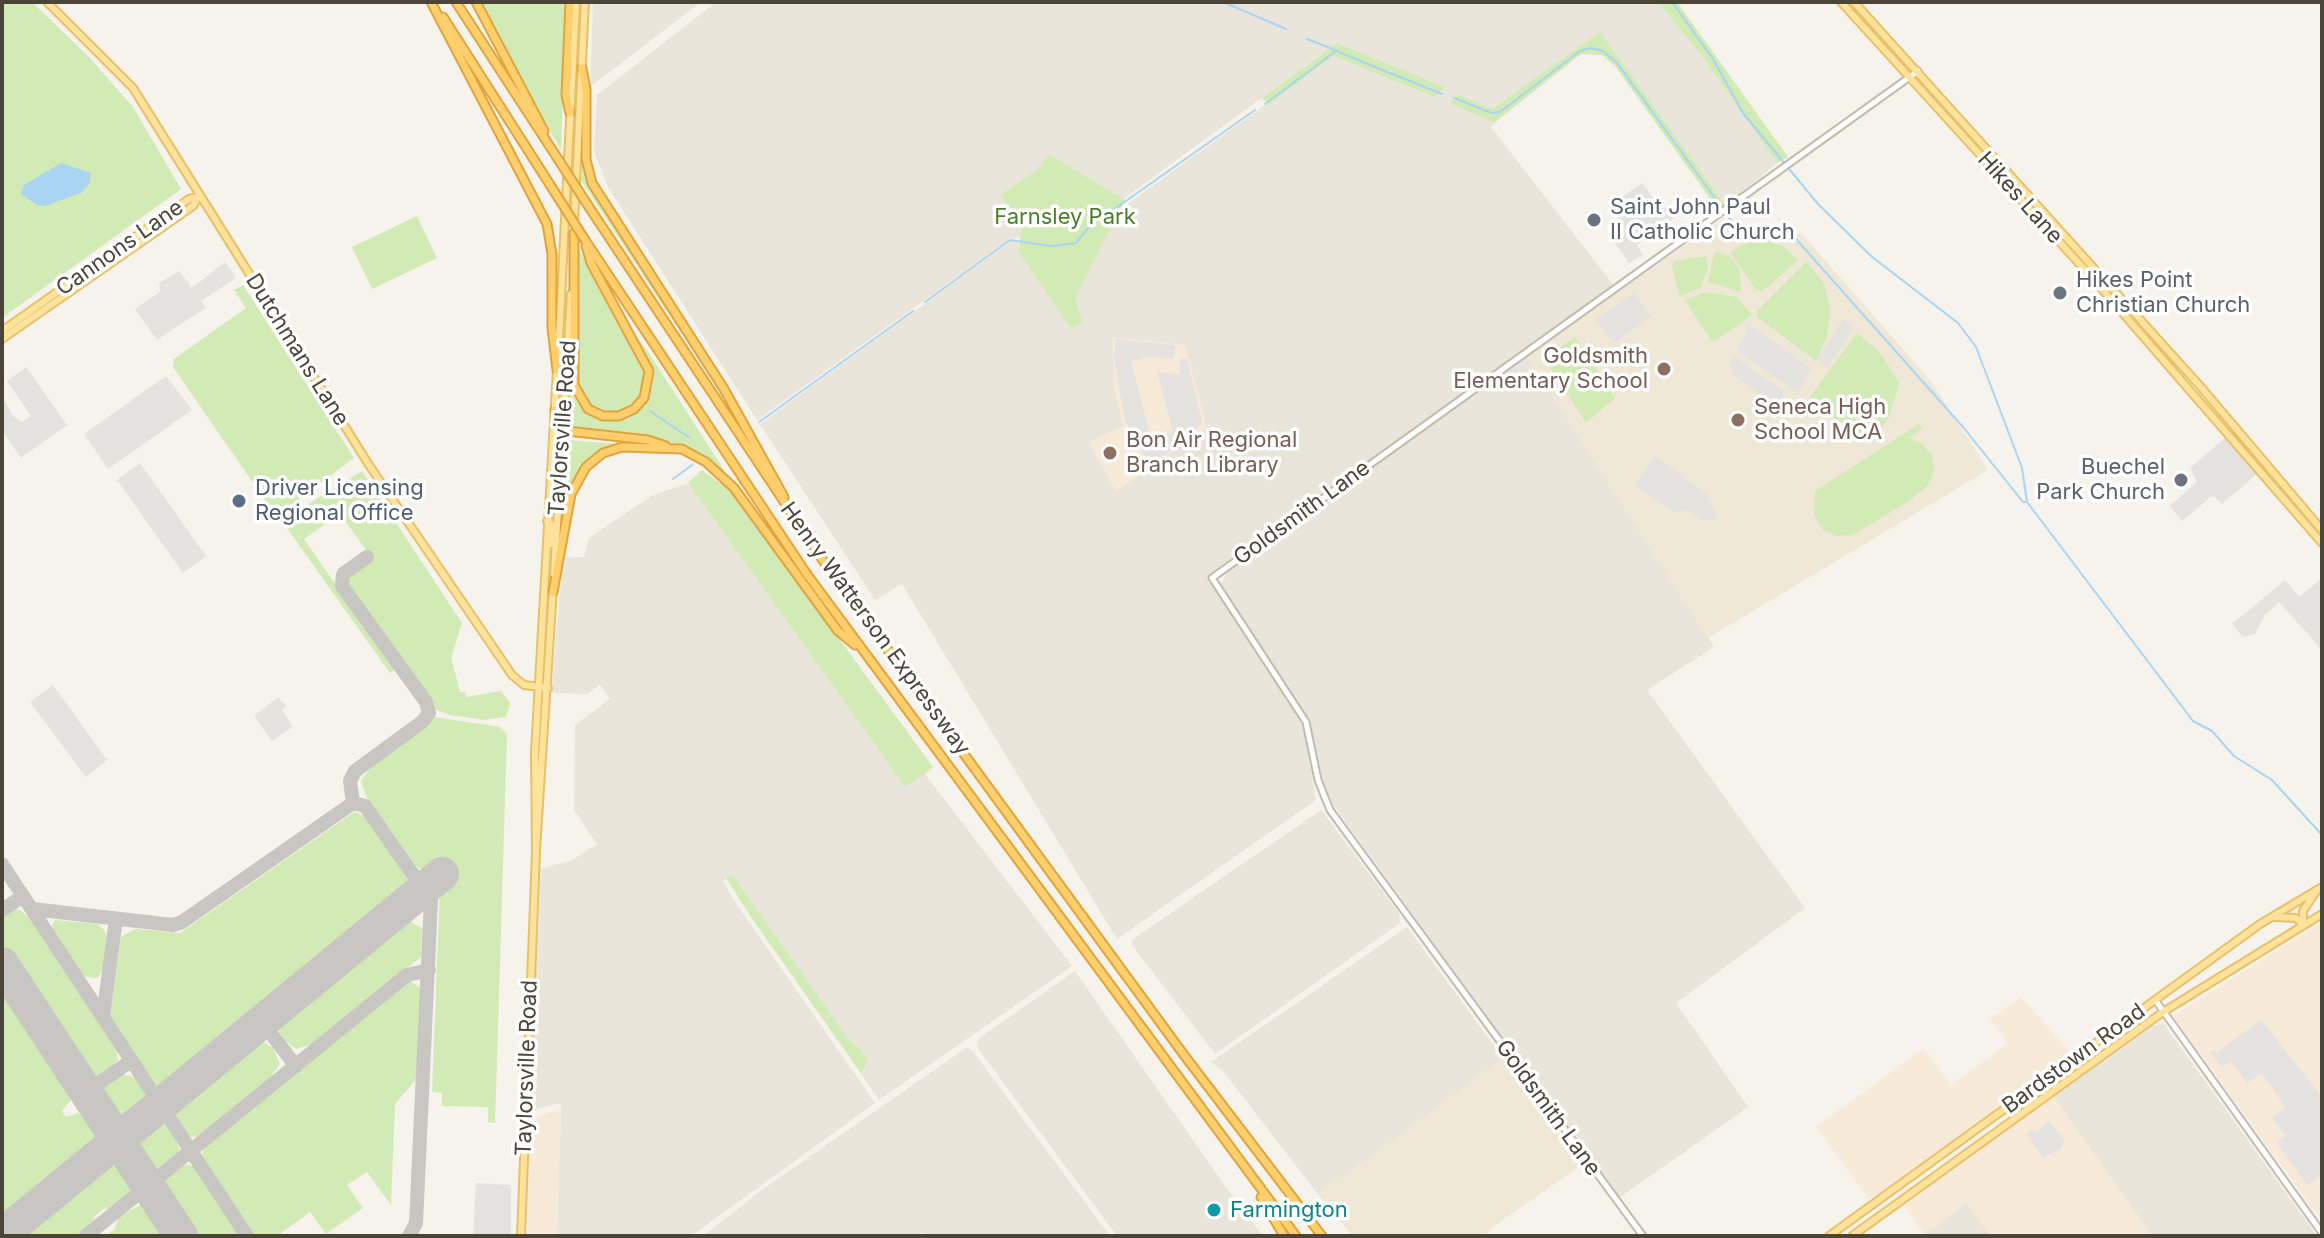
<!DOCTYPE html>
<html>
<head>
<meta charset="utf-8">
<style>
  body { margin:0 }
  #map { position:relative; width:2324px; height:1238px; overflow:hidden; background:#f6f3ec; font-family:Inter,sans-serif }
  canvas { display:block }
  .frame { position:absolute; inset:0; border:4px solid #4b4439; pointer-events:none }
</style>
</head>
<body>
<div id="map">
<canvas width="2324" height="1238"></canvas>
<div class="frame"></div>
</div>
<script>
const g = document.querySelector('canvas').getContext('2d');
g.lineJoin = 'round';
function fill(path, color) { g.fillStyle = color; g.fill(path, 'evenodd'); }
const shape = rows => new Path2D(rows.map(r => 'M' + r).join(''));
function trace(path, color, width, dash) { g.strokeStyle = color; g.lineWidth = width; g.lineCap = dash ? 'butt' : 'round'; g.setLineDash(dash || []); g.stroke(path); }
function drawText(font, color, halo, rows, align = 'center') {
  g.font = font + ' Inter,sans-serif'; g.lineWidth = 7; g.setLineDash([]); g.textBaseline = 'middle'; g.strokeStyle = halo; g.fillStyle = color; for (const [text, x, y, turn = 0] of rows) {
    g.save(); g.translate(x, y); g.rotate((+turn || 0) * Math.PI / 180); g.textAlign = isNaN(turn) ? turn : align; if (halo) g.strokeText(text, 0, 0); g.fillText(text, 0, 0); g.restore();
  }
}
const residential = shape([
  [593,2,701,2,590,87],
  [716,2,1658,2,1704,59,1777,163,1725,206,1600,33,1492,109,1459,95,1449,103,1494,123,1491,127,1614,286,1207,576,1297,713,1305,735,1316,800,1117,939,902,584,875,600,760,424,1011,241,1019,242,1018,251,1070,328,1083,324,1076,301,1078,292,1119,210,1333,56,1434,97,1444,87,1337,43,1123,199,1049,154,1034,172,1000,195,1022,229,1020,238,1011,238,757,420,608,187,594,152,597,95],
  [1124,426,1206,428,1116,491,1089,442],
  [1527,356,1714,647,1647,690,1805,908,1676,1003,1748,1107,1619,1198,1332,803,1322,777,1311,726,1221,584,1228,571],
  [688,483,905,787,925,774,1072,966,879,1100,862,1075,865,1070,860,1049,849,1041,732,874,723,881,733,899,875,1103,691,1236,557,1236,561,1103,530,1110,541,869,572,860,597,844,574,810,575,725,610,699,600,685,587,694,551,693,563,558,584,557,589,538,653,495],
  [1321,810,1399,913,1400,923,1215,1054,1132,945,1133,939],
  [1407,927,1503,1058,1370,1158,1317,1193,1223,1071,1211,1062],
  [1075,971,1223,1183,1263,1236,1117,1236,977,1047,978,1039],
  [2163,1023,2317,1236,2152,1236,2053,1096,2153,1026],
  [966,1048,972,1050,1110,1236,920,1236,923,1232,915,1236,703,1236,763,1189],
  [1966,1202,1991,1236,1923,1236]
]);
const commercial = shape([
  [1112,337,1185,345,1207,427,1116,491,1089,442,1123,426,1114,387],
  [2322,922,2322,1221,2173,1016],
  [2021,997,2071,1053,2069,1057,1873,1198,1868,1198,1816,1127,1924,1048,1951,1085,2008,1043,1990,1019],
  [2053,1096,2152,1236,1991,1236,1966,1203,1925,1235,1903,1204],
  [561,1108,557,1236,527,1236,530,1119]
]);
const education = shape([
  [1724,218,1731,228,1785,237,1801,233,1930,380,1988,470,1708,638,1527,356],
  [1503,1058,1583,1164,1493,1227,1485,1236,1353,1236,1317,1193,1370,1158]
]);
const green = shape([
  [2,2,32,2,89,57,133,107,181,189,2,318],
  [480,2,566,2,561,150,487,20],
  [1658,2,1677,2,1788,157,1777,163,1704,59],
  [1600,32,1725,205,1719,211,1615,66,1602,55,1581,54,1494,123,1449,103,1459,95,1492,109],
  [1337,43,1445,87,1434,97,1333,56,1268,105,1262,98],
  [1049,154,1125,200,1078,292,1076,301,1083,324,1070,328,1018,251,1022,229,1000,195,1034,172],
  [583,156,595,195,738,420,581,180],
  [417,216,437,258,372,289,352,247],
  [1766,241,1784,247,1798,260,1763,291,1756,290,1730,252,1747,243],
  [579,250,644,367,642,395,621,412,603,413,591,407,579,392],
  [1718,252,1730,257,1739,267,1741,292,1708,282,1714,253],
  [1706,256,1708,267,1701,287,1680,297,1672,265,1674,261],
  [1806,262,1824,283,1830,309,1827,337,1816,361,1757,317,1757,311],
  [243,285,354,458,276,516,173,367,174,359,246,308,234,290],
  [1706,292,1736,297,1752,315,1715,341,1711,340,1685,300],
  [1857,333,1881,354,1899,383,1889,417,1871,442,1811,402,1810,397],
  [634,334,647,350,728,476,698,453,668,441,568,428,570,393,584,410,610,420,632,414,646,400,652,372],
  [1575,337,1615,398,1586,423,1544,358],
  [1919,424,1922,429,1909,438,1921,443,1932,455,1934,471,1928,485,1912,499,1853,535,1836,536,1823,530,1814,515,1815,491],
  [567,440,621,444,588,461,576,475,565,501],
  [702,470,731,491,933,767,925,774,905,787,688,483],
  [362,471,462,623,451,658,460,692,465,692,466,697,501,691,510,703,506,717,484,720,450,715,432,708,347,586,349,575,372,558,340,514,304,539,395,670,390,673,284,524,287,517],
  [434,717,500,727,507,734,495,1123,488,1122,488,1107,442,1106,442,1093,432,1092,440,888,447,880,437,867,428,873,417,867,367,798,361,781,371,767],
  [354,812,366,817,408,876,410,882,404,895,167,1089,155,1085,110,1018,121,937,135,929,180,933],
  [732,874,849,1040,860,1049,867,1060,862,1075,751,917,726,878],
  [11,909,20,910,32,920,115,1045,118,1060,102,1077,89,1078,82,1073,2,952,2,914],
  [55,920,98,924,104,930,108,939,106,962,98,978,83,977,51,928],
  [407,920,422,928,421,957,312,1044,296,1049,283,1039,276,1025,281,1018,399,922],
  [410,981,422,989,418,1077,395,1104,391,1205,367,1172,347,1185,363,1208,326,1234,310,1212,277,1236,254,1236,202,1156,204,1147,399,986],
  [2,984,70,1087,71,1100,62,1111,66,1117,78,1113,88,1116,98,1136,91,1152,2,1225],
  [259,1039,273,1048,280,1064,269,1079,202,1136,189,1137,175,1116,178,1102],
  '102 1097a22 22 0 1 1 44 0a22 22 0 1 1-44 0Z',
  [155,1122,169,1126,180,1150,174,1160,154,1170,146,1168,135,1151,143,1132],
  [110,1165,125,1170,132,1182,131,1193,115,1208,103,1209,94,1217,93,1225,81,1236,15,1236,101,1166],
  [190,1165,195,1167,240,1236,189,1236,166,1201,162,1189,166,1178,180,1166],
  [140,1205,152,1211,168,1236,106,1236,115,1229,119,1216]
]);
const parking = shape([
  [1642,183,1662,209,1667,206,1676,217,1637,245,1643,255,1629,263,1609,235,1622,226,1611,205],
  [225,262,236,278,201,301,206,308,157,340,135,309,160,292,159,283,179,271,192,288],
  [1634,292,1651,316,1614,343,1596,320],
  [1843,319,1854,327,1828,367,1817,360],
  [1746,323,1811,368,1798,393,1736,350,1746,335],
  [1116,339,1176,345,1173,359,1150,357,1131,361,1151,439,1173,432,1157,372,1180,374,1180,359,1187,359,1202,422,1187,439,1150,465,1125,421,1114,359],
  [1733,356,1785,392,1779,402,1775,404,1730,373,1732,371,1750,382,1730,368],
  [26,367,67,425,21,458,2,431,2,396,13,416,22,422,31,416,7,381],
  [166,376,192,410,108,469,84,434],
  [2226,437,2257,474,2222,504,2213,495,2182,521,2170,506,2197,482,2190,468],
  [1655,456,1705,493,1718,516,1713,521,1703,520,1688,510,1676,513,1635,485],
  [140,463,206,556,183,573,117,480],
  [2322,578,2322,650,2279,602,2265,615,2255,634,2243,637,2232,624,2285,580,2299,597],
  [53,685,107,760,86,777,30,702],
  [278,697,286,706,282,710,293,727,272,741,254,716],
  [2261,1020,2322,1097,2322,1175,2307,1185,2277,1143,2285,1136,2272,1117,2285,1107,2270,1084,2261,1073,2247,1083,2231,1061,2222,1067,2210,1052,2213,1050,2216,1053],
  [2048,1121,2065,1141,2060,1149,2043,1158,2027,1134,2031,1130,2037,1132],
  [476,1183,511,1185,511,1236,473,1236]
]);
const water = shape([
  [61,163,91,173,89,184,81,193,45,206,37,205,21,194,24,185]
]);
const stream = shape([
  [1223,2,1286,29],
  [1672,2,1713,59,1743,113,1818,204,1871,256,1958,323,1976,347,2022,468,2027,502,2193,721,2212,731,2234,756,2272,780,2322,835],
  [1307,39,1335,50],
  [1454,98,1492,113,1500,112,1580,51,1591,48,1603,51,1617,63,1722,208],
  [1265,104,1336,51,1442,94],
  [1728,217,1739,228,1748,231,1796,239,1963,427,2023,502,2027,502],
  [925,302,1010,240,1051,246,1076,243,1089,227,1255,110],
  [650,411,690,438],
  [759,422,913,311],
  [673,479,692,465]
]);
const taxiway = shape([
  [353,803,365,806,431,900,416,1223,409,1236],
  [2,864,247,1236],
  [32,909,173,925,182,922,353,803,350,781,355,771,422,722,429,713,426,702,342,586,343,574,367,557],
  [2,910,23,896],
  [103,1017,116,919],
  [261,1021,296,1066],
  [86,1092,131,1061],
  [86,1236,407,975,429,970]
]);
const runway = shape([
  [2,964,181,1236],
  [2,1235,442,874]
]);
const minor = shape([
  [2156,1001,2322,1233],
  [1643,1236,1330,810,1318,780,1306,722,1212,578,1918,71]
]);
const major = shape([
  [47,2,133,88,369,465,512,675,524,685,548,688],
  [1841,2,2095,281,2322,543],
  [1854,2,2200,386,2322,530],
  [574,223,585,2],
  [2,331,189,199,198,197],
  [2,339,193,206,198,197],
  [558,358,576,2],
  [547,521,551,524,552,544],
  [554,574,571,294],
  [536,849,553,589],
  [2275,917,2296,918,2301,923],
  [2303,926,2303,911,2317,890],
  [521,1236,536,853,535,752,557,369],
  [1829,1236,2260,924,2322,887],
  [1852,1236,2163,1012,2322,914]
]);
const highway = shape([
  [431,2,547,224,552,254,552,328,557,370],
  [456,2,558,159],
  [476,2,544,131],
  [443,17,554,191],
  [582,68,586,89,586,159,592,183,724,389,784,497],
  [570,113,566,95,570,2],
  [589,207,828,568,1184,1055,1322,1236],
  [574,233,574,385,588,409,603,416,619,416,634,409,644,398,649,371,591,263,586,246],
  [585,240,806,573,1296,1236],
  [555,410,558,423,567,431,648,440,666,446],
  [553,592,571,494,586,467,603,453,622,447,682,449,706,462,734,488,838,631,855,645],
  [1261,1197,1284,1236]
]);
const highwayBridge = shape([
  [558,159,589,207],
  [554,191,585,240]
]);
const markers = [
  [1594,220,8,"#6b7280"],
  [2060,293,8,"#6b7280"],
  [1664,369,8,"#8d6e63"],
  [1738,420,8,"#8d6e63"],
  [1110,453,8,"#8d6e63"],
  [2181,480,8,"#6b7280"],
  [239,501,8,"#5c6f8a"],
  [1214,1210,8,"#0f9aa8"]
];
const streetNames = [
  ["Hikes Lane",2020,198,48],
  ["Cannons Lane",120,248,-35],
  ["Dutchmans Lane",297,350,58],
  ["Taylorsville Road",563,428,-86],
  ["Goldsmith Lane",1302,513,-36],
  ["Henry Watterson Expressway",875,629,54],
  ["Bardstown Road",2074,1059,-36],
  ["Taylorsville Road",527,1068,-88],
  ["Goldsmith Lane",1548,1108,54]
];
const worshipNames = [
  ["Saint John Paul",1610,207],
  ["II Catholic Church",1610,232],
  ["Hikes Point",2076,280],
  ["Christian Church",2076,305],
  ["Buechel",2165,467,"right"],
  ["Park Church",2165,492,"right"]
];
const parkNames = [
  ["Farnsley Park",1065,217]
];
const educationNames = [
  ["Goldsmith",1648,356,"right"],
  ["Elementary School",1648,381,"right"],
  ["Seneca High",1754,407],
  ["School MCA",1754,432],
  ["Bon Air Regional",1126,440],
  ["Branch Library",1126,465]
];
const serviceNames = [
  ["Driver Licensing",255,488],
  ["Regional Office",255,513]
];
const cultureNames = [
  ["Farmington",1230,1210]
];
fill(residential, '#eae5da');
fill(commercial, '#f7ead8');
fill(education, '#efe8d6');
fill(green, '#d2eab5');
fill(parking, '#e5e3e0');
fill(water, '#a9d4f2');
trace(stream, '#a9d4f2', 2);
trace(taxiway, '#c8c6c3', 14);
trace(runway, '#c8c6c3', 34);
trace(minor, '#c2bbae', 9);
trace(major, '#e6c16a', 10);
trace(highway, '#e0a43c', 11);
trace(minor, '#fff', 5);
trace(major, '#ffe39c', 6);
trace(highway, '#ffcf6e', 7);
trace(highwayBridge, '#e0a43c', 11, []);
trace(highwayBridge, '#ffcf6e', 7);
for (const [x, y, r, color] of markers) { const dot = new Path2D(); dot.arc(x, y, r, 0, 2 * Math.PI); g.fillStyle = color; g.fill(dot); trace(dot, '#fff', 3); }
drawText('22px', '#4b4439', '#fff', streetNames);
drawText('22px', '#5b616d', '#fff', worshipNames, 'left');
drawText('22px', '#4a7f2a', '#fff', parkNames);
drawText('22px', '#785e54', '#fff', educationNames, 'left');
drawText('22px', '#4e5e75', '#fff', serviceNames, 'left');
drawText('22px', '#0d838f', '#fff', cultureNames, 'left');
</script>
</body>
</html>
